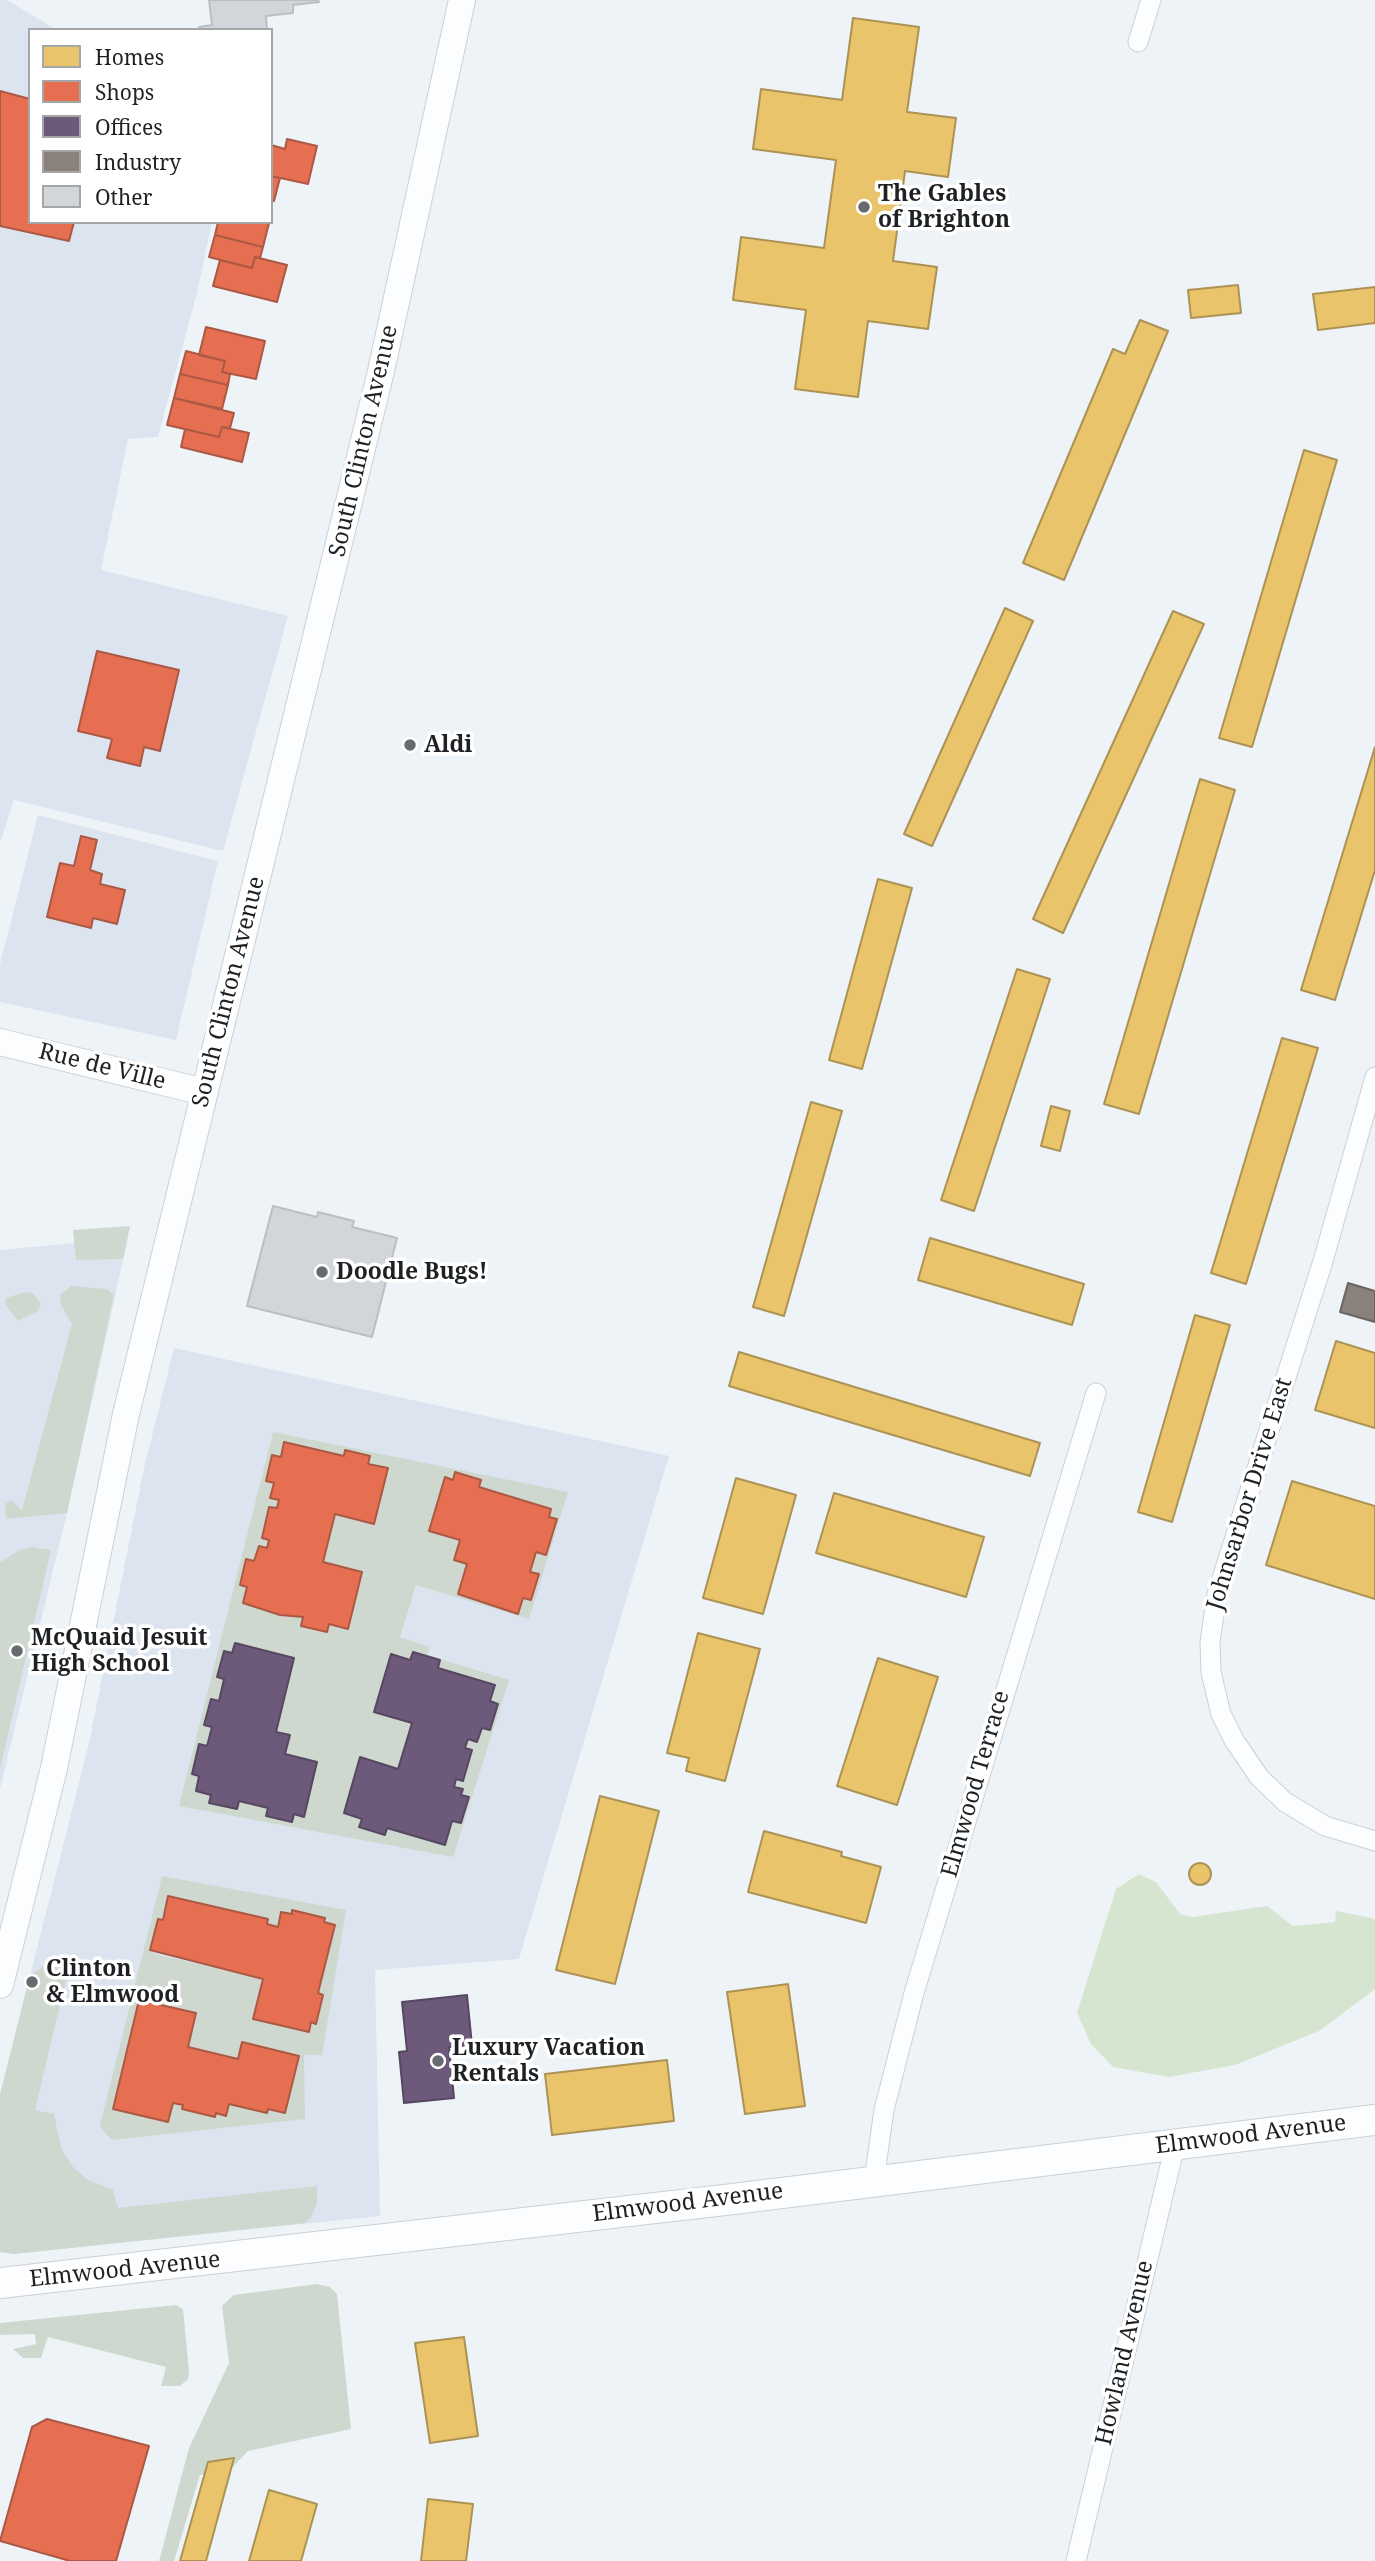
<!DOCTYPE html>
<html>
<head>
<meta charset="utf-8">
<style>
  body { margin:0 }
  #map { position:relative; width:1375px; height:2561px; overflow:hidden; background:#eef3f8; font-family:"Noto Serif",serif }
  canvas { display:block }
  .legend { position:absolute; left:28px; top:28px; width:245px; height:196px; box-sizing:border-box; background:#fff; border:2px solid #a5a6a7; margin:0; padding:9px 12px; list-style:none; font-size:21px; color:#1e2124 }
  .legend li { display:flex; align-items:center; gap:14px; height:35px }
  .legend b { width:35px; border:2px solid #a5a6a7 }
</style>
</head>
<body>
<div id="map">
<canvas width="1375" height="2561"></canvas>
<ul class="legend">
<li><b style="height:19px;background:#e9c46a"></b>Homes</li>
<li><b style="height:19px;background:#e76f51"></b>Shops</li>
<li><b style="height:19px;background:#6d597a"></b>Offices</li>
<li><b style="height:19px;background:#8a817c"></b>Industry</li>
<li><b style="height:19px;background:#d2d6da"></b>Other</li>
</ul>
</div>
<script>
const g = document.querySelector('canvas').getContext('2d');
g.lineJoin = 'round';
function fill(path, color) { g.fillStyle = color; g.fill(path, 'evenodd'); }
const shape = rows => new Path2D(rows.map(r => 'M' + r).join(''));
function trace(path, color, width, dash) { g.strokeStyle = color; g.lineWidth = width; g.lineCap = dash ? 'butt' : 'round'; g.setLineDash(dash || []); g.stroke(path); }
function drawText(font, color, halo, rows, align = 'center') {
  g.font = font + ' "Noto Serif",serif'; g.lineWidth = 7; g.setLineDash([]); g.textBaseline = 'middle'; g.strokeStyle = halo; g.fillStyle = color; for (const [text, x, y, turn = 0] of rows) {
    g.save(); g.translate(x, y); g.rotate((+turn || 0) * Math.PI / 180); g.textAlign = isNaN(turn) ? turn : align; if (halo) g.strokeText(text, 0, 0); g.fillText(text, 0, 0); g.restore();
  }
}
const built = shape([
  [0,0,7,0,57,30,30,30,30,222,212,222,197,293,158,437,128,439,101,570,288,616,223,851,14,800,0,843],
  [38,815,218,861,176,1040,0,1002,0,964],
  [128,1238,67,1513,0,1789,0,1250],
  [174,1348,669,1456,519,1959,375,1970,380,2216,14,2254,0,2252,0,2094,89,1743,144,1468]
]);
const green = shape([
  [130,1226,123,1259,76,1260,73,1230],
  [71,1286,107,1289,114,1295,67,1513,6,1519,5,1504,11,1500,22,1510,72,1324,61,1305,60,1295],
  [25,1292,33,1293,41,1304,38,1311,18,1321,5,1304,6,1298],
  [273,1432,568,1492,529,1619,416,1585,400,1637,430,1647,427,1655,509,1680,453,1857,179,1806],
  [284,1442,344,1456,346,1450,369,1456,368,1464,388,1468,374,1524,335,1514,323,1562,348,1629,329,1624,326,1632,302,1626,303,1617,280,1615,244,1603,247,1587,240,1585,246,1560,254,1561,259,1546,267,1548,269,1540,262,1538,269,1507,277,1508,279,1500,270,1498,274,1483,267,1481,281,1457],
  [455,1472,481,1480,479,1487,551,1509,549,1517,556,1519,536,1552,530,1572,538,1574,531,1600,523,1598,518,1614,458,1594,467,1564,454,1560,460,1540,429,1530,445,1478,453,1480],
  [235,1643,294,1658,276,1732,289,1735,285,1754,317,1763,304,1816,239,1801,236,1809,210,1803,211,1795,196,1791,199,1776,192,1774,199,1745,207,1746,212,1727,204,1725,211,1700,219,1701,224,1679,217,1677,224,1651,232,1653],
  [391,1654,495,1685,490,1701,498,1704,490,1730,482,1728,477,1742,468,1739,465,1748,472,1751,463,1780,456,1779,454,1787,463,1789,461,1795,468,1797,461,1823,452,1821,445,1845,387,1828,385,1835,359,1826,362,1818,344,1813,360,1758,398,1769,412,1723,374,1711],
  [32,1547,51,1550,0,1769,0,1562,20,1550],
  [162,1876,346,1910,322,2055,304,2055,305,2119,112,2140,105,2133,100,2125],
  [169,1896,267,1918,267,1924,278,1927,281,1912,292,1914,293,1910,325,1917,324,1922,335,1925,318,1993,323,1995,316,2023,311,2022,308,2032,254,2019,263,1979,155,1954,150,1950,158,1919,163,1920],
  [140,2000,195,2013,188,2047,238,2059,242,2042,299,2056,285,2113,268,2109,266,2113,229,2104,226,2116,216,2113,215,2117,182,2109,183,2105,173,2103,168,2122,113,2109],
  [56,1958,68,1959,70,1963,35,2110,54,2114,61,2148,73,2167,88,2180,113,2190,118,2208,317,2186,317,2204,311,2217,305,2223,14,2254,0,2252,0,2094,30,1975],
  [317,2284,330,2287,337,2294,351,2429,248,2451,227,2473,200,2475,174,2561,159,2561,189,2448,229,2363,222,2306,234,2295],
  [176,2305,183,2309,189,2371,188,2379,180,2386,161,2386,166,2367,48,2337,41,2358,23,2358,13,2349,36,2344,35,2334,0,2335,0,2323]
]);
const water = shape([
  [1139,1874,1156,1882,1180,1914,1193,1917,1267,1906,1293,1926,1335,1922,1336,1911,1372,1918,1375,1920,1375,1989,1319,2031,1235,2065,1169,2077,1113,2067,1091,2044,1077,2013,1116,1889]
]);
const homes = shape([
  [853,18,919,27,907,112,956,118,948,177,905,171,893,261,937,267,928,329,868,321,858,397,795,389,806,310,733,300,741,237,824,248,836,160,753,149,761,89,842,100,853,18],
  [1238,285,1241,313,1191,318,1188,290,1238,285],
  [1375,287,1375,323,1318,330,1313,294,1375,287],
  [1140,320,1168,331,1064,580,1023,563,1113,349,1125,354,1140,320],
  [1304,450,1337,460,1252,747,1219,738,1304,450],
  [1005,608,1033,621,932,846,904,834,1005,608],
  [1173,611,1204,624,1063,933,1033,919,1173,611],
  [1375,747,1375,870,1335,1000,1301,990,1375,747],
  [1200,779,1235,790,1139,1114,1104,1104,1200,779],
  [878,879,912,888,862,1069,829,1060,878,879],
  [1017,969,1050,979,974,1211,941,1200,1017,969],
  [1282,1038,1318,1048,1246,1284,1211,1273,1282,1038],
  [811,1102,842,1111,784,1316,753,1307,811,1102],
  [1051,1106,1070,1111,1060,1151,1041,1146,1051,1106],
  [930,1238,1084,1284,1072,1325,918,1280,930,1238],
  [1195,1315,1230,1325,1172,1522,1138,1512,1195,1315],
  [1336,1341,1375,1353,1375,1428,1315,1410,1336,1341],
  [739,1352,1040,1443,1030,1476,729,1386,739,1352],
  [736,1478,796,1495,763,1614,703,1598,736,1478],
  [1292,1481,1375,1506,1375,1599,1266,1565,1292,1481],
  [834,1493,984,1537,966,1597,816,1553,834,1493],
  [698,1633,760,1649,725,1781,686,1771,689,1758,667,1753,698,1633],
  [878,1658,938,1677,897,1805,837,1786,878,1658],
  [600,1796,659,1811,615,1984,556,1970,600,1796],
  [764,1831,842,1852,841,1856,881,1867,866,1923,748,1892,764,1831],
  '1189 1874a11 11 0 1 1 22 0a11 11 0 1 1-22 0Z',
  [788,1984,805,2106,745,2114,727,1992,788,1984],
  [667,2060,674,2121,552,2135,545,2074,667,2060],
  [464,2337,478,2436,430,2443,415,2343,464,2337],
  [234,2458,206,2561,180,2561,208,2462,234,2458],
  [269,2490,317,2504,301,2561,249,2561,269,2490],
  [428,2499,473,2504,466,2561,421,2561,428,2499]
]);
const shops = shape([
  [0,91,30,99,30,222,74,222,69,241,0,226,0,91],
  [287,139,317,146,308,184,271,176,271,145,285,149,287,139],
  [271,176,280,178,274,201,271,200,271,176],
  [218,222,269,223,263,247,215,235,218,222],
  [215,235,263,247,260,258,255,257,252,268,209,257,215,235],
  [255,257,287,265,277,302,213,286,220,260,252,268,255,257],
  [206,327,265,341,256,379,222,372,225,361,199,355,206,327],
  [186,351,225,361,222,372,230,374,228,385,180,374,186,351],
  [180,374,228,385,222,409,174,398,180,374],
  [174,398,234,413,230,428,222,427,219,437,167,425,174,398],
  [222,427,249,433,242,462,181,447,185,429,219,437,222,427],
  [97,651,179,670,160,751,144,747,140,766,107,758,112,739,78,731,97,651],
  [81,836,97,840,90,870,102,874,100,884,125,890,117,924,93,918,91,928,47,917,60,863,74,866,81,836],
  [284,1442,344,1456,345,1450,370,1456,368,1464,388,1468,374,1524,335,1514,323,1562,362,1572,348,1629,329,1624,327,1632,301,1626,303,1617,280,1615,243,1603,247,1587,240,1585,246,1559,254,1561,259,1546,267,1548,269,1540,262,1538,269,1507,277,1508,279,1500,270,1498,274,1483,266,1481,272,1455,281,1457,284,1442],
  [455,1472,481,1480,479,1487,551,1509,549,1517,557,1519,546,1555,536,1552,530,1572,539,1574,531,1600,523,1598,518,1614,458,1594,467,1564,454,1560,460,1540,429,1531,445,1477,453,1480,455,1472],
  [168,1896,268,1919,267,1924,278,1927,281,1912,292,1914,292,1910,325,1918,324,1922,335,1925,318,1993,323,1995,316,2024,311,2022,309,2032,253,2019,263,1979,150,1950,158,1919,163,1920,168,1896],
  [139,2000,196,2013,188,2047,238,2059,242,2042,299,2056,285,2113,268,2109,267,2113,229,2104,226,2116,216,2113,215,2117,182,2109,183,2105,173,2103,168,2122,113,2109,139,2000],
  [47,2419,149,2446,116,2561,70,2561,0,2541,32,2427,47,2419]
]);
const offices = shape([
  [235,1643,294,1658,276,1732,290,1735,285,1754,317,1762,304,1817,294,1814,292,1822,266,1816,268,1808,239,1801,237,1809,209,1803,211,1795,196,1791,199,1776,192,1774,199,1744,207,1746,212,1727,204,1725,211,1699,219,1701,224,1679,217,1677,224,1651,232,1653,235,1643],
  [413,1652,440,1660,438,1668,495,1685,490,1701,498,1704,490,1730,482,1728,477,1742,468,1739,465,1748,472,1750,463,1781,456,1779,454,1787,463,1789,461,1795,469,1797,461,1823,452,1821,445,1845,387,1828,385,1835,359,1827,362,1819,344,1813,360,1757,398,1769,412,1723,374,1712,391,1654,410,1660,413,1652],
  [467,1995,472,2045,449,2047,454,2098,404,2103,399,2052,407,2051,402,2002,467,1995]
]);
const industry = shape([
  [1348,1283,1375,1291,1375,1322,1340,1312,1348,1283]
]);
const building = shape([
  [209,0,318,0,319,2,293,5,293,13,266,16,267,30,199,30,199,27,212,25,209,0],
  [273,1206,317,1217,318,1212,354,1221,352,1227,397,1238,372,1337,247,1306,273,1206]
]);
const street = shape([
  [1138,42,1151,0],
  [1375,1077,1323,1261,1217,1594,1210,1642,1211,1672,1221,1714,1234,1740,1259,1777,1285,1802,1325,1826,1375,1841],
  [874,2180,884,2110,914,1993,1096,1393],
  [1076,2561,1175,2145]
]);
const secondary = shape([
  [0,1042,204,1092],
  [0,1985,54,1768,126,1414,381,371,462,0]
]);
const primary = shape([
  [0,2283,725,2200,1375,2120]
]);
const markers = [
  [864,207,7,"#676a6e"],
  [410,745,7,"#676a6e"],
  [322,1272,7,"#676a6e"],
  [17,1651,7,"#676a6e"],
  [32,1982,7,"#676a6e"],
  [438,2061,7,"#676a6e"]
];
const poiNames = [
  ["The Gables",878,194],
  ["of Brighton",878,220],
  ["Aldi",424,745],
  ["Doodle Bugs!",336,1272],
  ["McQuaid Jesuit",31,1638],
  ["High School",31,1664],
  ["Clinton",46,1969],
  ["& Elmwood",46,1995],
  ["Luxury Vacation",452,2048],
  ["Rentals",452,2074]
];
const streetNames = [
  ["South Clinton Avenue",364,441,-77],
  ["South Clinton Avenue",229,992,-76],
  ["Rue de Ville",102,1067,14],
  ["Johnsarbor Drive East",1250,1494,-73],
  ["Elmwood Terrace",976,1784,-74],
  ["Elmwood Avenue",1251,2135,-7],
  ["Elmwood Avenue",688,2203,-7],
  ["Elmwood Avenue",125,2270,-6],
  ["Howland Avenue",1125,2353,-77]
];
fill(built, '#dce5ef');
fill(green, '#cfd8cf');
fill(water, '#d6e5cf');
fill(homes, '#e9c46a');
trace(homes, '#ac9355', 2);
fill(shops, '#e76f51');
trace(shops, '#ab5844', 2);
fill(offices, '#6d597a');
trace(offices, '#554860', 2);
fill(industry, '#8a817c');
trace(industry, '#6a6462', 2);
fill(building, '#d2d6da');
trace(building, '#bbbfc3', 2);
trace(street, '#ccd0d4', 21);
trace(secondary, '#ccd0d4', 28);
trace(primary, '#ccd0d4', 32);
trace(street, '#fcfdfe', 19);
trace(secondary, '#fcfdfe', 26);
trace(primary, '#fcfdfe', 30);
for (const [x, y, r, color] of markers) { const dot = new Path2D(); dot.arc(x, y, r, 0, 2 * Math.PI); g.fillStyle = color; g.fill(dot); trace(dot, '#fff', 2.5); }
drawText('bold 23px', '#1e2124', '#fff', poiNames, 'left');
drawText('23px', '#1e2124', '#fff', streetNames);
</script>
</body>
</html>
